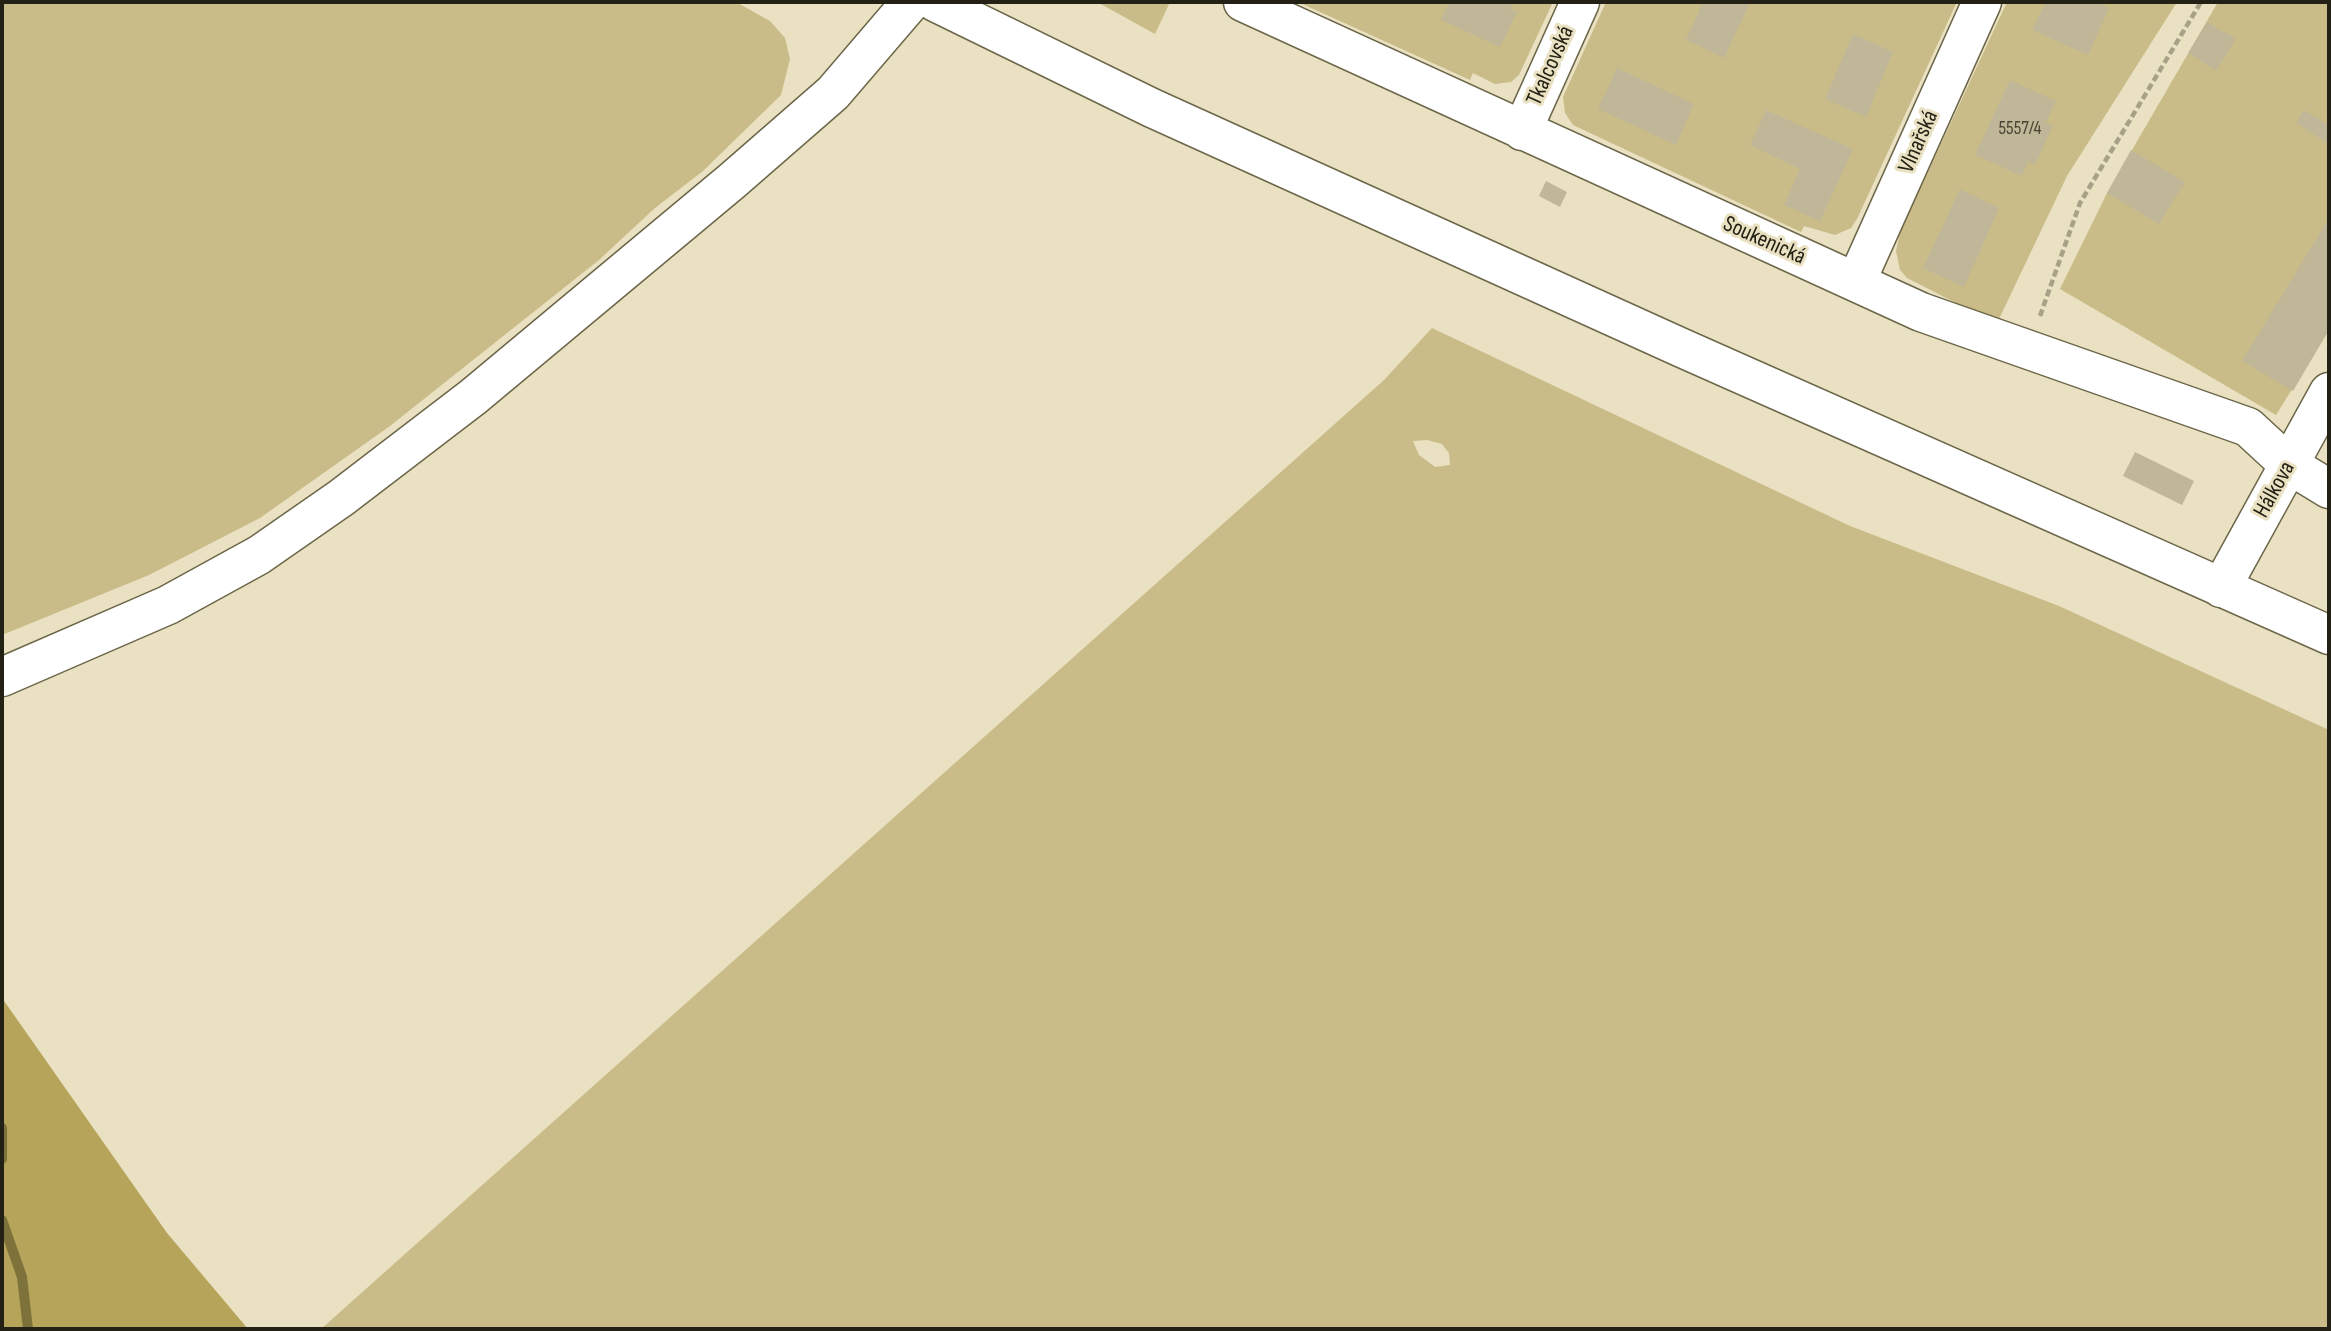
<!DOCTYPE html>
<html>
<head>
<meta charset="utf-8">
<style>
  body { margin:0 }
  #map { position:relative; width:2331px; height:1331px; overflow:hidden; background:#e9e1c1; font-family:"Sofia Sans Condensed",sans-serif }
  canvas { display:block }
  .frame { position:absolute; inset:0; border:4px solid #232115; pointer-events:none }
</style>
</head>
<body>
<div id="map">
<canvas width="2331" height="1331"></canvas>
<div class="frame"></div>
</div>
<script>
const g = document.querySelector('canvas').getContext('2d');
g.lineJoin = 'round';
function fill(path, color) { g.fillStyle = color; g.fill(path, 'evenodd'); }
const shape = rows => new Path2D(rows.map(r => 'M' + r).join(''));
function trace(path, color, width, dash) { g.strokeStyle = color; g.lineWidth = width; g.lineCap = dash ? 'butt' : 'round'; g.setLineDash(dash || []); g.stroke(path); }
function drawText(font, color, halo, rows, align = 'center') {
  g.font = font + ' "Sofia Sans Condensed",sans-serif'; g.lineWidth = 6; g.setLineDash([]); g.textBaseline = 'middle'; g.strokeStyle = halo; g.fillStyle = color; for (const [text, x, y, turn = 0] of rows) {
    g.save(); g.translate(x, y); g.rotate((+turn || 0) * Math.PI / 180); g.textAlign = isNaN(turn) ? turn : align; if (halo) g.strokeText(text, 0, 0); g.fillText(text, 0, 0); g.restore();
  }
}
const green = shape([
  [2,2,736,2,770,21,785,38,790,59,781,95,703,171,655,208,599,260,390,426,260,518,149,575,2,635],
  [1097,2,1170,2,1155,34],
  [1298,2,1553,2,1519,75,1511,82,1495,84,1473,73,1470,80],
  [1606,2,1957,2,1857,219,1851,228,1835,235,1804,226,1801,232,1573,125,1565,113,1563,97],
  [2007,2,2177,2,2067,176,1999,319,1966,308,1907,278,1900,270,1896,251,1900,232],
  [2218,2,2329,2,2329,330,2276,415,2060,289,2107,193],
  [1432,328,1850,526,2059,606,2329,730,2329,1329,321,1329,1384,380],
  [1427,440,1442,444,1449,453,1450,465,1435,467,1419,455,1413,441]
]);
const forest = shape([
  [2,998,167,1233,248,1329,2,1329]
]);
const stream = shape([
  [2,1128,2,1159],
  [2,1220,22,1277,28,1329]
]);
const building = shape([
  [1449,2,1513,2,1510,9,1517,12,1500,47,1441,20],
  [1703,2,1750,2,1724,58,1686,40],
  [2046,2,2096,2,2109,8,2088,55,2032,30],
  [2207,22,2236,39,2216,71,2188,53],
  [1853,34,1893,52,1866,117,1825,99],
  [1617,68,1694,104,1676,145,1598,109],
  [2010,80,2056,101,2046,123,2053,126,2035,165,2028,162,2022,176,1975,155],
  [1766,110,1853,149,1820,221,1784,205,1800,169,1750,145],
  [2304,110,2329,125,2329,144,2296,123],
  [2131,150,2185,182,2159,224,2107,193],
  [1546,181,1567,192,1560,207,1539,196],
  [1960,189,1999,208,1964,287,1923,268],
  [2329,218,2329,330,2293,391,2242,361],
  [2135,452,2194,481,2182,505,2123,476]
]);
const path = shape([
  [2040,316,2080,203,2201,2]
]);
const minor = shape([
  [1243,2,1921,312,2248,427,2288,464,2329,489],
  [1522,131,1580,2],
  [1856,282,1982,2],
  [2221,588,2329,392],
  [2,677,168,605,259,555,341,498,473,397,732,181,833,93,911,2]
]);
const major = shape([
  [935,2,1152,108,1682,348,2329,635]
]);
const numberNames = [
  ["5557/4",2020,129]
];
const streetNames = [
  ["Tkalcovská",1551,66,-66],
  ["Vlnařská",1919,142,-66],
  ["Soukenická",1764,241,24],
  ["Hálkova",2275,490,-61]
];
fill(green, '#c9bc88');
fill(forest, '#b6a45b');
trace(stream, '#7e723b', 10);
fill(building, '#bfb798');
trace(minor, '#6c6649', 41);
trace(major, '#6c6649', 41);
trace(path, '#a7a187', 4.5, [7, 3.5]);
trace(minor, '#fff', 38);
trace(major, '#fff', 38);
drawText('19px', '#4a4636', null, numberNames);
drawText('23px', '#232115', '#e9e1c1', streetNames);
</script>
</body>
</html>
